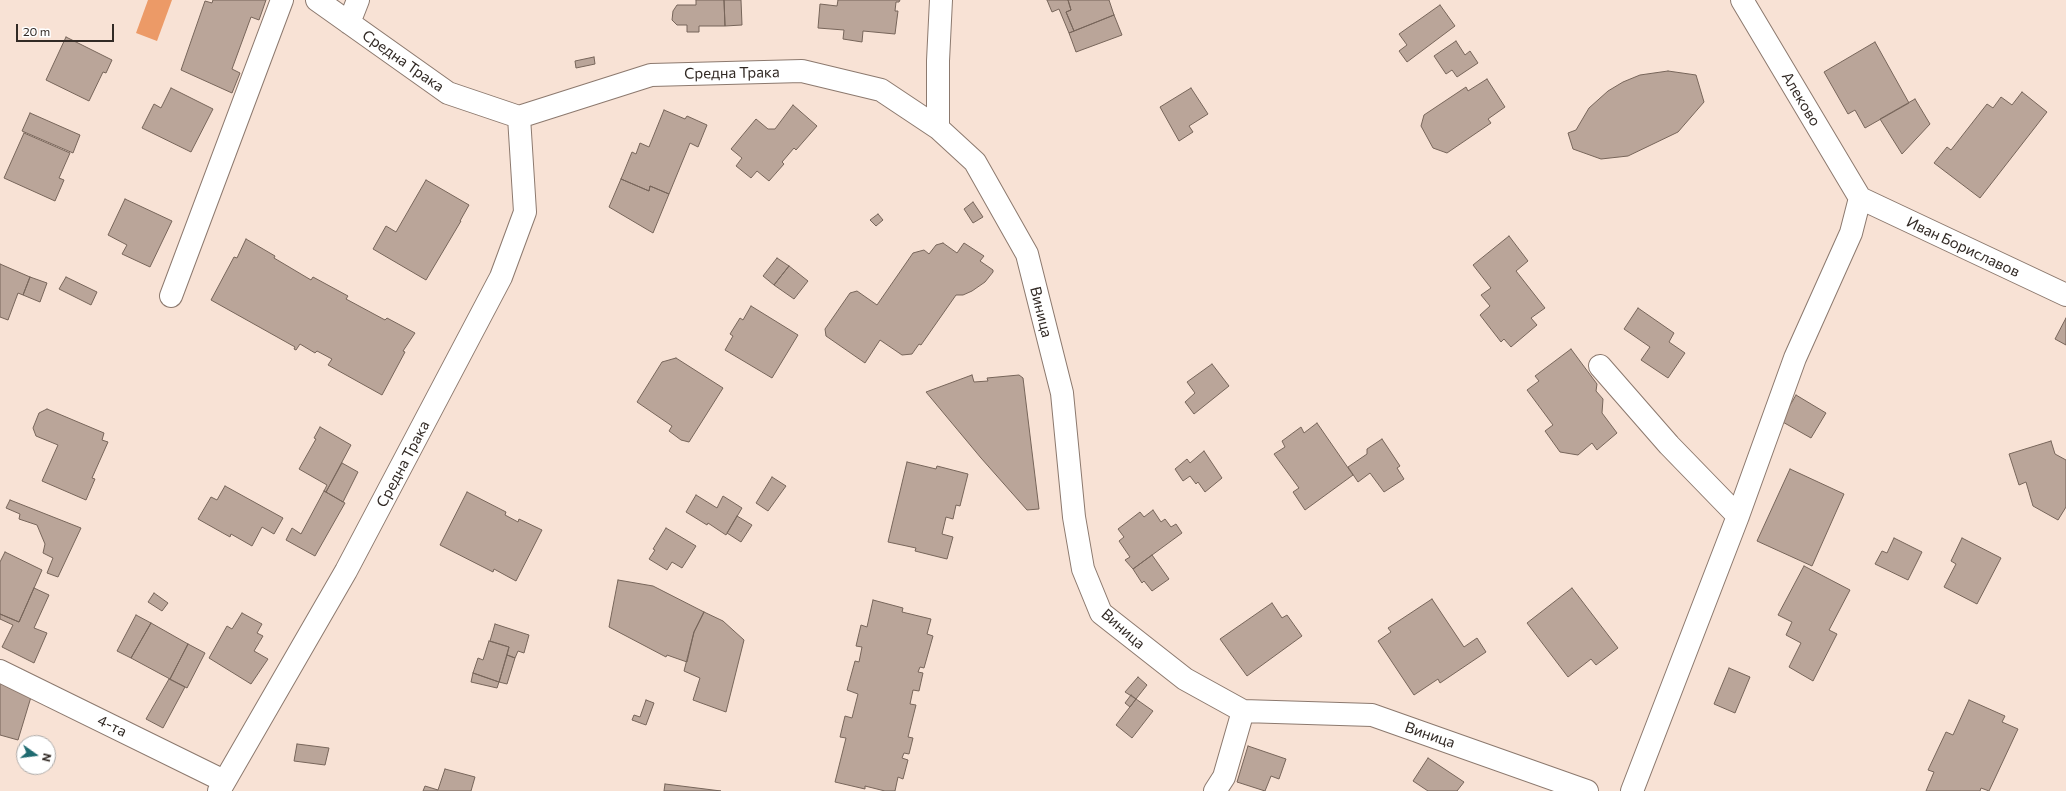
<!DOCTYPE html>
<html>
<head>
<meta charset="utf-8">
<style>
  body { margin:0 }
  #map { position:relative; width:2066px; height:791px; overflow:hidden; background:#f8e2d5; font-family:Commissioner,sans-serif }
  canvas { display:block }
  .north { position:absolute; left:16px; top:735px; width:40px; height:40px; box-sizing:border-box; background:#fff; border:1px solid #adaaa8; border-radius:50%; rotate:104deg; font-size:11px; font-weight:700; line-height:16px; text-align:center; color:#322a25 }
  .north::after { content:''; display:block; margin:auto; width:14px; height:18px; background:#1f6b70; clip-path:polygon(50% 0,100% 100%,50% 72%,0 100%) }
  .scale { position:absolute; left:16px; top:24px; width:98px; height:18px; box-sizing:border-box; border:2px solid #322a25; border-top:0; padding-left:5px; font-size:12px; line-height:14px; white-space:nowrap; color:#322a25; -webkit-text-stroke:3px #fff; paint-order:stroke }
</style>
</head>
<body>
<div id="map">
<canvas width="2066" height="791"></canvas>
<div class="north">N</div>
<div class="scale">20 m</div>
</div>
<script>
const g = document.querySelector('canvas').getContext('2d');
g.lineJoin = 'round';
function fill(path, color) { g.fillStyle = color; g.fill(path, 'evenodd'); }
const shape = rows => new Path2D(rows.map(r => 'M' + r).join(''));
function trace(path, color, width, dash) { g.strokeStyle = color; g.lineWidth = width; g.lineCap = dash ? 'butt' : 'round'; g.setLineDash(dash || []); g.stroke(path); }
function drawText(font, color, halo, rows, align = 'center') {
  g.font = font + ' Commissioner,sans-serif'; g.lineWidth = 3.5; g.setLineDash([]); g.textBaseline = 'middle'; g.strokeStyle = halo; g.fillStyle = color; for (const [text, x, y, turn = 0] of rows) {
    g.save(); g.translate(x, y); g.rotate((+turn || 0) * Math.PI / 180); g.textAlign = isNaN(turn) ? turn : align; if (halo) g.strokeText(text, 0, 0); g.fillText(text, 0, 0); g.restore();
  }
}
const water = shape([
  [148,0,172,0,157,41,136,33]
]);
const building = shape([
  [213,0,266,0,259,20,251,17,232,69,240,73,232,93,181,70,205,1,212,3,213,0],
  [696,0,724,0,725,26,699,26,699,32,687,32,687,25,677,25,672,20,673,11,677,5,696,5,696,0],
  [724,0,741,0,742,25,725,26,724,0],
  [838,0,900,0,899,2,896,2,895,11,898,11,895,34,863,31,862,42,843,39,844,30,818,28,820,4,837,6,838,0],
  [1047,0,1068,0,1071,10,1066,12,1074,31,1069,33,1059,9,1052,12,1047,0],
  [1068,0,1109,0,1114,15,1074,31,1066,12,1071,10,1068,0],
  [1440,5,1455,26,1407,62,1399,51,1407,45,1399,34,1440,5],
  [1114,15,1122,35,1076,52,1069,33,1114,15],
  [66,37,112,60,106,73,103,72,89,101,46,80,66,37],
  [1456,41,1465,55,1470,51,1478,63,1457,77,1452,70,1446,74,1434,56,1456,41],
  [1875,42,1909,103,1865,128,1855,110,1848,114,1824,72,1875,42],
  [594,57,595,64,576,68,575,61,594,57],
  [1668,71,1696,75,1704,102,1678,132,1628,156,1601,159,1573,149,1568,133,1576,130,1589,108,1608,91,1623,82,1640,75,1668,71],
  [1487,79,1505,107,1488,119,1491,123,1447,153,1433,148,1421,126,1424,115,1466,87,1468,91,1487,79],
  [171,88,213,109,191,152,142,128,154,104,161,108,171,88],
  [1191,88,1208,114,1189,126,1193,132,1179,141,1160,107,1191,88],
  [2022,92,2047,112,1980,198,1934,163,1947,147,1951,150,1987,104,1993,108,2001,97,2012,105,2022,92],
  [1915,99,1930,124,1902,154,1880,119,1915,99],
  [793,105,817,126,796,150,794,148,782,162,784,164,769,181,757,171,751,178,736,166,742,158,731,149,756,119,768,129,775,129,793,105],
  [664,110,685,119,687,116,707,125,698,147,690,143,669,194,650,186,649,191,621,179,632,152,636,154,640,143,649,147,664,110],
  [30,113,80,135,73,153,22,131,30,113],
  [24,133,70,153,59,178,64,180,55,201,4,178,24,133],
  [621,179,649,191,650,186,669,194,653,233,609,207,621,179],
  [426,180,469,205,460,221,461,221,426,280,373,249,386,226,396,232,426,180],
  [125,199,172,221,150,267,122,254,127,245,108,235,125,199],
  [973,202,983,217,973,223,964,209,973,202],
  [878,214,883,220,876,226,870,220,878,214],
  [1509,236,1528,261,1516,271,1545,308,1531,318,1537,325,1511,347,1504,339,1501,342,1480,315,1490,306,1481,295,1491,288,1473,265,1509,236],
  [246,239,275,256,274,258,311,280,313,277,348,296,346,299,385,320,387,318,415,333,403,351,405,352,382,395,328,365,332,359,317,351,315,353,300,344,296,350,294,349,295,347,211,300,234,257,237,258,246,239],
  [943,243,957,253,964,243,984,256,980,261,993,270,993,272,985,282,972,291,963,295,956,295,921,345,919,344,912,354,902,355,880,340,865,363,826,336,825,329,850,293,857,291,877,305,913,253,924,250,929,254,936,245,943,243],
  [777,258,789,266,774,285,763,276,777,258],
  [0,264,30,277,23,295,18,293,8,320,0,317,0,264],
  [789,266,808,281,794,299,774,285,789,266],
  [30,277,47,283,40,302,23,295,30,277],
  [66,277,97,292,91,305,59,289,66,277],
  [751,306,798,335,772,378,725,350,733,336,730,334,740,318,743,320,751,306],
  [1638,308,1674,333,1669,342,1685,353,1668,378,1641,360,1650,347,1624,329,1638,308],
  [2066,318,2066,345,2055,339,2066,318],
  [1571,349,1597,384,1596,391,1603,399,1602,413,1617,433,1597,450,1592,443,1578,455,1560,452,1545,431,1553,425,1527,390,1539,381,1535,376,1571,349],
  [676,358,723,388,689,442,681,440,669,431,672,426,637,402,662,362,676,358],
  [1212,364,1229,386,1194,414,1185,402,1195,393,1187,382,1212,364],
  [972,375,974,382,988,381,987,378,1019,375,1023,378,1039,509,1027,510,981,458,926,392,972,375],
  [1796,395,1826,413,1811,438,1781,421,1796,395],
  [47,409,104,433,102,440,108,442,92,478,95,479,86,500,42,481,58,445,36,436,33,428,39,413,47,409],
  [1317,423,1353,475,1305,510,1293,492,1299,488,1274,454,1285,447,1282,441,1301,427,1304,433,1317,423],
  [320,427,351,445,326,492,324,491,327,485,299,469,316,439,314,438,320,427],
  [1382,439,1400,466,1397,468,1404,479,1384,492,1370,473,1358,482,1348,467,1367,454,1367,449,1382,439],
  [2051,441,2055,454,2066,460,2066,507,2058,520,2033,506,2026,482,2019,485,2009,454,2051,441],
  [1204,451,1222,478,1205,492,1198,482,1196,484,1190,476,1183,481,1175,469,1187,459,1190,463,1204,451],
  [907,462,936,469,937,466,968,474,960,506,956,505,953,519,946,517,942,534,953,537,947,559,915,551,916,548,888,542,907,462],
  [342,463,358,472,343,502,326,492,342,463],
  [1790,469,1844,494,1812,566,1757,541,1790,469],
  [772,477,786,486,768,511,756,503,772,477],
  [225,486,283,518,274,534,262,527,252,546,231,534,230,537,198,519,211,497,217,500,225,486],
  [324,491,345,503,315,556,286,540,292,528,301,534,324,491],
  [467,492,506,512,505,515,518,522,519,519,542,530,516,581,494,569,493,572,440,545,467,492],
  [696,495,717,508,723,496,742,508,726,535,708,523,707,525,686,512,696,495],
  [10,500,81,528,58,577,47,573,53,558,43,553,45,544,37,525,19,519,20,514,6,508,10,500],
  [1153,510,1161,522,1165,519,1171,527,1176,524,1182,533,1133,569,1125,560,1130,557,1119,541,1124,537,1118,529,1140,512,1144,517,1153,510],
  [737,516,752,525,741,542,727,533,737,516],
  [666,528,696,546,682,568,672,562,667,570,649,559,655,550,653,549,666,528],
  [1894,538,1922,552,1908,580,1875,564,1882,551,1887,553,1894,538],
  [1962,538,2001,558,1977,604,1944,587,1956,564,1951,561,1962,538],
  [5,552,42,570,19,622,0,614,0,562,5,552],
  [1152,555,1169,579,1152,591,1144,581,1142,583,1133,569,1152,555],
  [1804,566,1850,590,1829,630,1837,634,1813,681,1789,667,1801,643,1786,635,1792,622,1778,615,1804,566],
  [618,580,653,586,704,612,694,632,687,662,667,655,666,657,609,627,618,580],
  [34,588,49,595,34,628,47,633,34,663,2,647,13,625,0,619,0,614,19,622,34,588],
  [1572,588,1618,648,1596,665,1591,659,1568,677,1527,623,1572,588],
  [154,593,168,603,162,611,148,602,154,593],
  [1432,599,1464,647,1477,638,1486,652,1440,683,1438,679,1414,695,1378,641,1391,632,1388,628,1432,599],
  [873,600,903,608,902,612,931,619,927,634,933,636,924,668,920,667,918,672,923,673,919,691,913,690,910,704,916,705,908,737,913,738,909,754,904,753,902,758,908,760,903,779,898,777,895,791,885,791,865,786,865,789,835,782,846,738,840,737,845,716,852,718,858,694,847,690,855,661,859,662,862,647,856,646,861,625,867,627,873,600],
  [1272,603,1282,618,1287,615,1302,636,1247,676,1220,639,1272,603],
  [704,612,723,621,744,640,726,712,693,700,700,678,684,671,694,632,704,612],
  [242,613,262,624,257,633,263,636,254,651,268,659,251,684,209,658,227,626,232,629,242,613],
  [136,615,151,623,131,658,117,651,136,615],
  [151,623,188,644,170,679,131,658,151,623],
  [495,624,529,635,524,653,518,651,515,658,507,655,509,647,490,641,495,624],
  [489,641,509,647,499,682,473,673,478,658,483,660,489,641],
  [188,644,205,653,187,688,170,679,188,644],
  [507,655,515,658,507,684,499,682,507,655],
  [1729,668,1750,677,1735,713,1714,704,1729,668],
  [473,673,499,682,497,688,471,682,473,673],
  [1138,677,1147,685,1136,699,1125,692,1138,677],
  [169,679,185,687,163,728,146,719,169,679],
  [0,681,31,697,18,740,0,735,0,681],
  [1131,695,1136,699,1130,707,1125,703,1131,695],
  [1136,699,1153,711,1132,738,1116,725,1136,699],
  [646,700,654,703,646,725,632,720,634,715,640,717,646,700],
  [1969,700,2005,716,2002,722,2018,729,1989,791,1981,788,1980,791,1926,791,1934,772,1928,770,1946,732,1953,735,1969,700],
  [297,744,329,748,325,765,294,761,297,744],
  [1248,746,1286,759,1279,779,1271,776,1265,791,1237,782,1248,746],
  [1428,758,1464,782,1457,791,1428,791,1413,781,1428,758],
  [445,769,475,777,471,791,423,791,425,786,438,790,445,769],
  [665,784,721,791,664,791,665,784]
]);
const minor = shape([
  [317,0,448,93,519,117,651,75,802,71,881,90,938,128,975,162,1027,254,1062,393,1074,517,1083,569,1101,613,1185,679,1243,711,1372,715,1587,791],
  [1742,0,1860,198],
  [349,23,358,0],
  [938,128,938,61,941,0],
  [1860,198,2066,295],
  [171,296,282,0],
  [1600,366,1669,445,1738,516],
  [0,671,224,781],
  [219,791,346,571,501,277,525,212,519,117],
  [1215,791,1224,777,1243,711],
  [1632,791,1738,516,1795,358,1851,233,1860,198]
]);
const streetNames = [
  ["Средна Трака",403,61,35],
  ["Средна Трака",732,73,-1],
  ["Алеково",1801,99,59],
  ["Иван Бориславов",1963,247,25],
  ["Виница",1041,312,76],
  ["Средна Трака",403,464,-62],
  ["Виница",1123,629,41],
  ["4-та",112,726,26],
  ["Виница",1430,735,19]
];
fill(water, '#ec9a67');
fill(building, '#baa599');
trace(building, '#77655a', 1);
trace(minor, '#8c796e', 24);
trace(minor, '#fff', 22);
drawText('15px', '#322a25', '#fff', streetNames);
</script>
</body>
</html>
